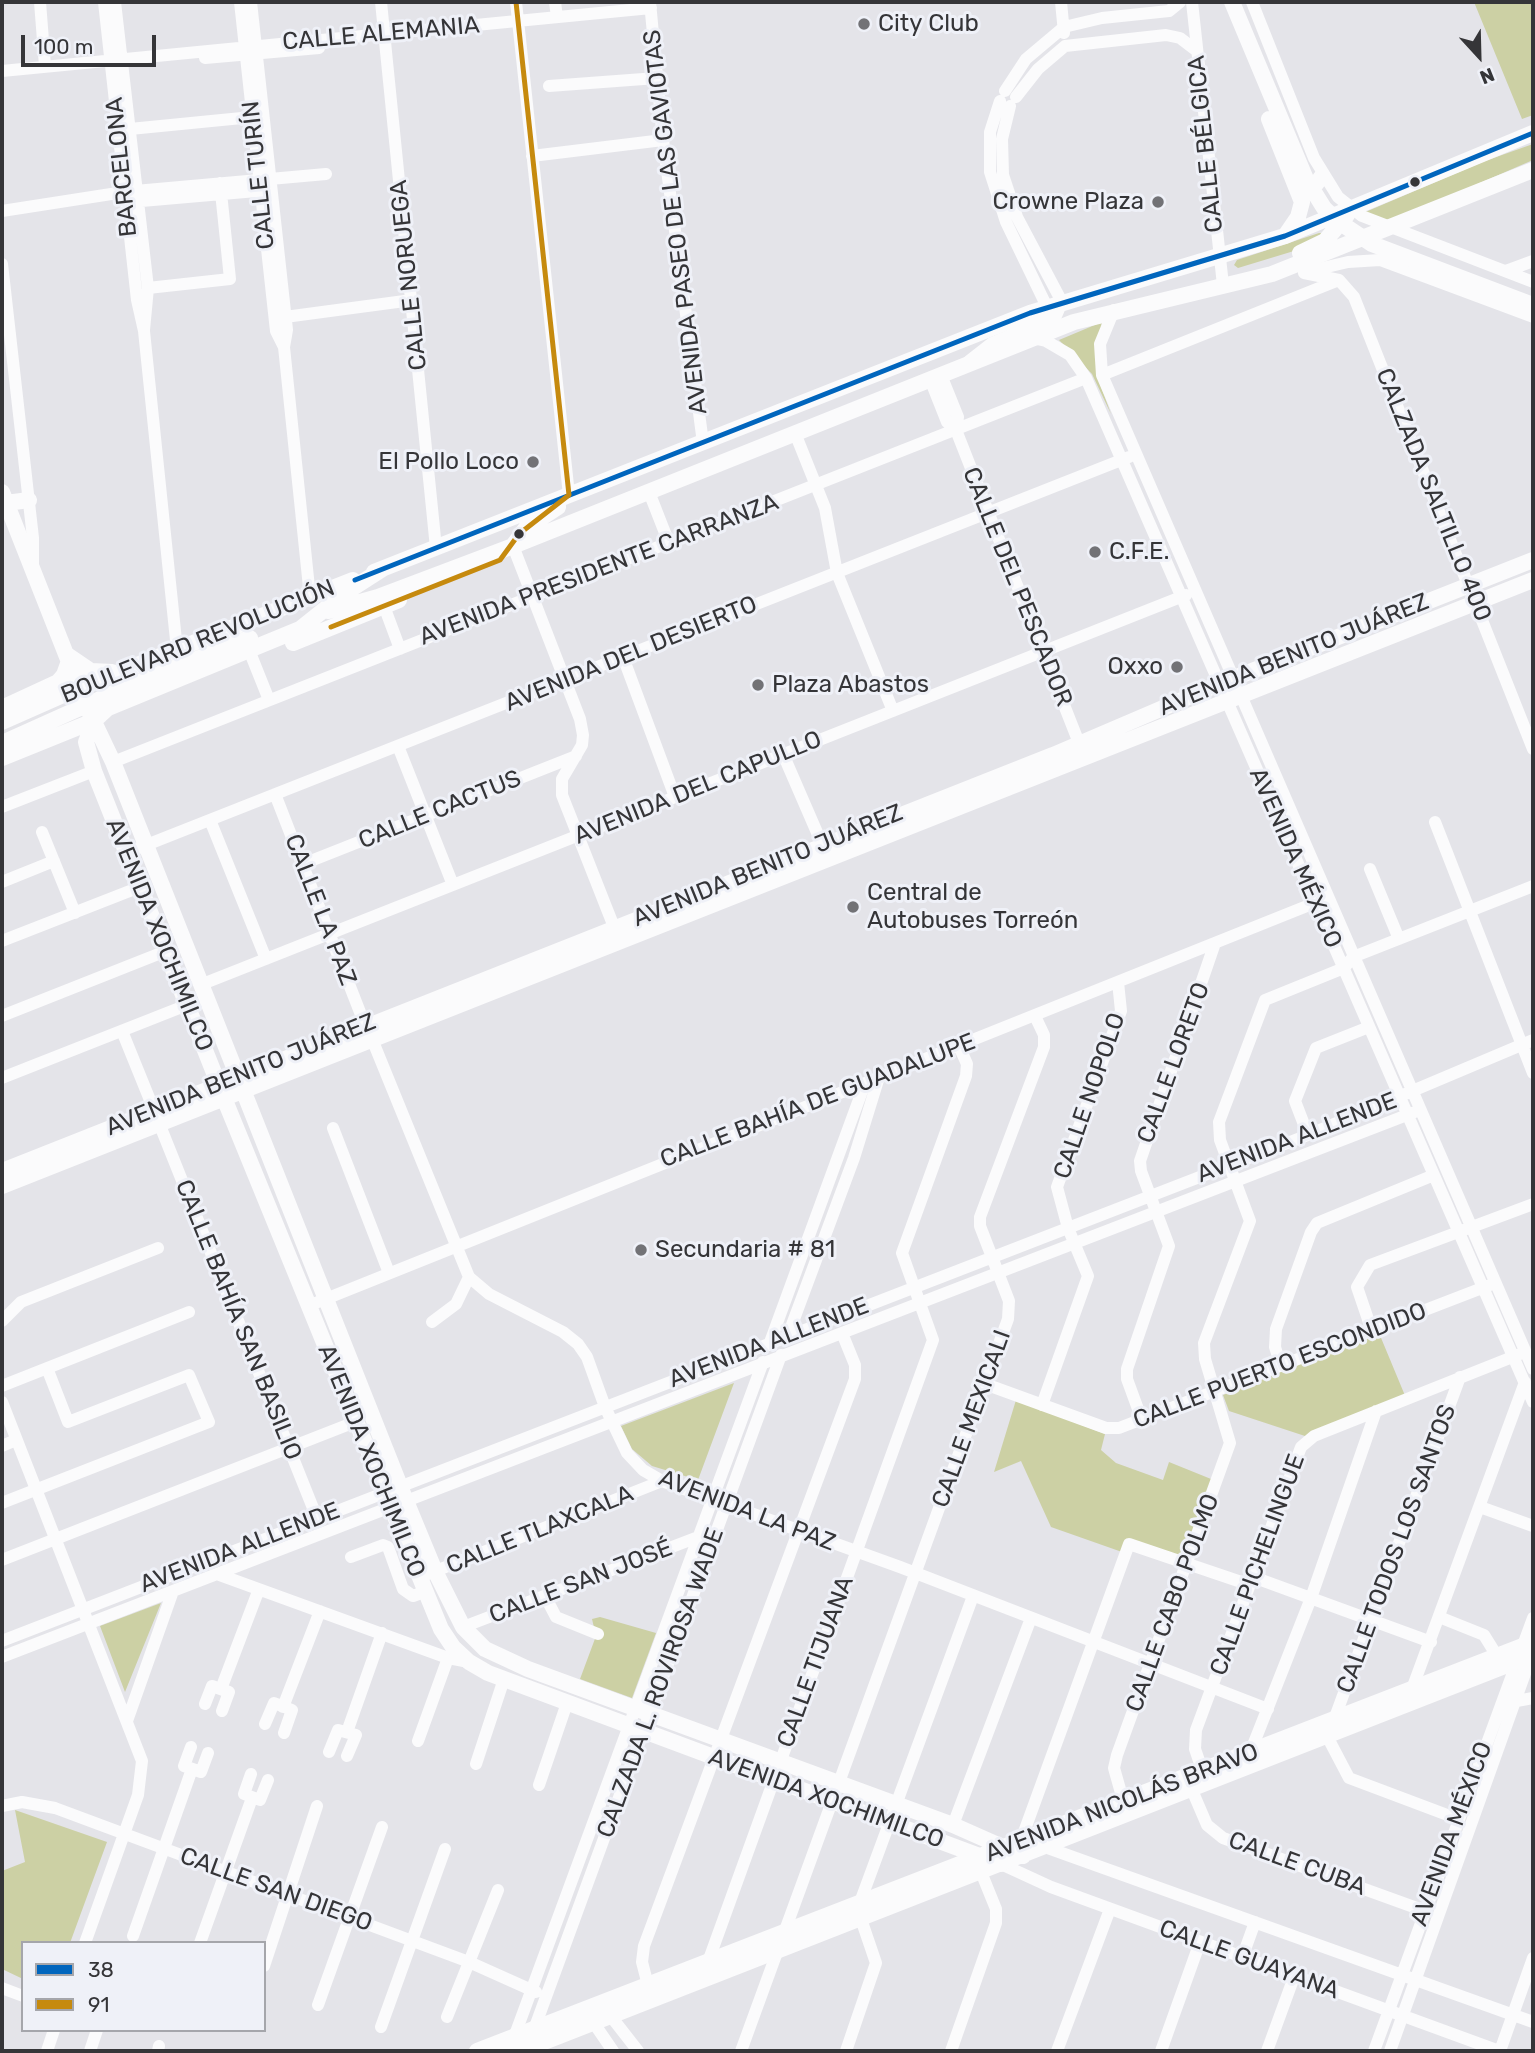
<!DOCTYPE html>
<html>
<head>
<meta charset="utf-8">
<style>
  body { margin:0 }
  #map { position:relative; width:1535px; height:2053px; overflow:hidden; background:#e4e4e9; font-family:Rubik,sans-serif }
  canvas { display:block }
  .frame { position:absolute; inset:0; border:4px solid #353538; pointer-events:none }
  .legend { position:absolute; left:21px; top:1941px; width:245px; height:91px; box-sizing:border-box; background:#eff1f8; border:2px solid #a5a6ab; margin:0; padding:9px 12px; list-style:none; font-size:21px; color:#353538 }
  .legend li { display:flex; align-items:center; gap:14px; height:35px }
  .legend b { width:35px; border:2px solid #a5a6ab }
  .north { position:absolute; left:1444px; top:21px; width:70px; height:70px; -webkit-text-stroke:5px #eff1f8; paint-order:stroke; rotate:158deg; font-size:19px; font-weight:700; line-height:28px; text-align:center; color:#353538 }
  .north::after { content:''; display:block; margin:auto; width:24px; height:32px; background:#353538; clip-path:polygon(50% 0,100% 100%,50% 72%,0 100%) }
  .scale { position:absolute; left:21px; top:35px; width:135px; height:32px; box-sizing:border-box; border:4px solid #353538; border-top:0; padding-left:9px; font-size:21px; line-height:24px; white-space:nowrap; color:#353538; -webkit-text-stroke:5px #eff1f8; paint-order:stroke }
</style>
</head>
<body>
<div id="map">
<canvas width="1535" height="2053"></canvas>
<div class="frame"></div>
<ul class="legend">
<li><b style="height:9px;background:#0065bd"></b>38</li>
<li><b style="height:9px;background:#c68a0e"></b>91</li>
</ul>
<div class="north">N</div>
<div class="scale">100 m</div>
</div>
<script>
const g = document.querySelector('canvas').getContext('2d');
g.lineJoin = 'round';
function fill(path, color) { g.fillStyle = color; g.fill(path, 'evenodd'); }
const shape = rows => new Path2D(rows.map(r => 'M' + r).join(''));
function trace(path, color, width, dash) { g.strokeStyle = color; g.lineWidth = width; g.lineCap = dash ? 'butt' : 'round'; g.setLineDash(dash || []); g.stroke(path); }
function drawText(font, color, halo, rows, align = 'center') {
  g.font = font + ' Rubik,sans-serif'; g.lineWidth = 6; g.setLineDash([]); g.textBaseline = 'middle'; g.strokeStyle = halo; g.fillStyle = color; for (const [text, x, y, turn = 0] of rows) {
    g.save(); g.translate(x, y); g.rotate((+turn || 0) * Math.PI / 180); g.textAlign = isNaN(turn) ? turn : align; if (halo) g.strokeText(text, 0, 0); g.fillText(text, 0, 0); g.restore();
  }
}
const green = shape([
  [1474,2,1533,2,1533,115,1522,119],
  [1533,144,1533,160,1390,222,1363,213,1485,161],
  [1319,233,1325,233,1307,247,1238,268,1234,265,1237,260],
  [1102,322,1096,355,1096,373,1111,414,1092,374,1059,340],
  [1379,1333,1406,1398,1308,1437,1229,1411,1223,1395],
  [734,1383,698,1480,652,1466,632,1449,621,1426],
  [1016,1400,1105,1434,1101,1450,1116,1463,1163,1480,1169,1462,1216,1481,1188,1561,1128,1539,1122,1552,1051,1527,1021,1461,994,1472],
  [161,1603,125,1692,100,1626],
  [600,1617,656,1633,632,1698,580,1679,596,1636,592,1619],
  [15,1810,107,1842,70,1943,23,1943,23,1979,2,1969,2,1871,25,1862]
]);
const minor = shape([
  [40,2,45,66],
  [104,2,137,300,144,331,177,650],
  [115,2,148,288,144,330],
  [240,2,276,331,284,347],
  [251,2,287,330,284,347,310,597],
  [381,2,436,548],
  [516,2,569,495],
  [555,2,557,17],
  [650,2,663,140,703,443],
  [1061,2,1064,33],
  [1192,2,1223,285],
  [1252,2,1314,158,1338,197,1362,216,1533,282],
  [205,58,319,48],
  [2,71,651,8],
  [549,86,657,78],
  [1005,91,1026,59,1064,27,1102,18,1169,11,1180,2],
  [1016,97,1038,69,1065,46,1166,35,1180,38,1197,51],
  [1000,101,990,132,990,172,1006,222,1047,307],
  [130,129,252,117],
  [532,156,663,140],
  [130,202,268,190],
  [2,211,124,192,326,174],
  [2,264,33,538,33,566],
  [1314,270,1348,262,1380,260,1533,317],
  [1506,271,1533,261],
  [1304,273,1339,280,1354,297,1533,749],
  [148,288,230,279,220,183],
  [1114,310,1100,344,1102,375,1533,1369],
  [285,317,412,300],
  [1032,338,1046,341,1070,355,1086,378,1533,1402],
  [969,361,992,343,1056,316,1062,302,1017,217,1003,175,1002,139,1010,106],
  [941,375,958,417,956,430],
  [1102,375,1339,280],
  [930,379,947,422,956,430,1079,743],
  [795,433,825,508,837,573,893,711],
  [649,492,669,543],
  [513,546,580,719,583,735,582,745,562,779,562,795,614,927],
  [384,606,400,649],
  [249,650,269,700],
  [623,657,675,797],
  [398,746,453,885],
  [783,754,822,844],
  [113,762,1086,378],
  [275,794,365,1025],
  [2,807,94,771],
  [210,820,266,959],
  [1435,822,1533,1073],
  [42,832,75,913],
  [126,853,1129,457],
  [303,864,576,756],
  [1370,869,1399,939],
  [2,882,54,861],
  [2,941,140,887],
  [200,985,1186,595],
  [2,1016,166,951],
  [122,1031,154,1110],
  [372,1039,469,1277,489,1294,563,1332,578,1344,587,1357,605,1407,627,1453,643,1470,662,1481,900,1567,1268,1709],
  [2,1078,187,1005],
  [159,1123,317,1518],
  [333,1128,389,1273],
  [1308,1135,1295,1101,1316,1048,1369,1027],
  [308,1306,1322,900],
  [2,1321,21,1302,158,1248],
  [432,1322,456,1304,469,1277],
  [1372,1331,1357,1287,1370,1265,1533,1204],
  [787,1338,854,1158,879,1077],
  [769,1345,865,1083],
  [1281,1366,1275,1347,1276,1329,1311,1232,1317,1223,1434,1175],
  [985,1384,1106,1428,1119,1428,1490,1285],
  [2,1386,189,1312],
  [2,1402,142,1761,138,1795,85,1943],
  [1042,1405,1088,1276,1068,1228,1057,1187,1121,1011,1118,982],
  [1142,1420,1127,1379,1127,1369,1169,1246,1141,1171,1140,1161,1215,943],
  [2,1446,16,1440],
  [2,1503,209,1422,189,1375,68,1422,47,1368],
  [1480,1507,1533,1526],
  [351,1557,383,1545,388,1547,403,1589,413,1596,424,1592],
  [2,1560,355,1422],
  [217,1574,448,1658,469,1662],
  [428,1574,662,1481],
  [1253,1577,1431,1642],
  [545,1596,556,1617,598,1634],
  [1439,1617,1484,1635,1497,1656],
  [463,1627,698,1537],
  [2,1641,1308,1135,1533,1040],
  [2,1657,1420,1110],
  [221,1689,259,1589],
  [1412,1689,1525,1382],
  [1511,1702,1533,1698],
  [205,1704,212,1686,229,1692,222,1711],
  [283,1707,320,1611],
  [1334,1720,1460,1377],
  [127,1721,173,1591],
  [265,1724,274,1703,292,1710,284,1733],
  [347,1732,382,1633],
  [1328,1738,1349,1778,1458,1819],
  [418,1741,448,1658],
  [191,1747,184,1766,201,1772,208,1753],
  [329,1752,338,1730,356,1735,347,1756],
  [1250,1753,1311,1598,1376,1411],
  [476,1764,504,1679],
  [251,1774,244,1794,260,1800,268,1780],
  [1205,1778,1195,1749,1196,1730,1301,1447,1314,1436,1520,1354],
  [539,1785,567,1703],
  [1192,1790,1207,1825,1223,1838,1425,1911],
  [2,1806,22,1802,55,1808,469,1962,536,1992],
  [1125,1807,1114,1768,1117,1755,1230,1443,1205,1359,1204,1343,1250,1221,1220,1140,1219,1122,1265,1000,1344,968,1353,957,1533,886],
  [953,1825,1031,1618],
  [1020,1843,1129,1544,1250,1585],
  [1045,1847,1533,2022],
  [1001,1864,1051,1887,1499,2051],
  [859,1905,973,1596],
  [133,1936,192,1769],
  [200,1943,252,1798],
  [1242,1958,1255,1922],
  [708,1962,933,1340,902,1253,966,1076,967,1064,959,1046],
  [264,1966,317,1806],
  [2,1988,23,1996],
  [650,1993,642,1962,644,1946,855,1379,855,1365,842,1333],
  [318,2005,382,1827],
  [606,2010,638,2051],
  [589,2016,613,2051],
  [447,2017,498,1890],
  [381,2027,445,1849],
  [532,2035,781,1355],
  [47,2051,54,2030],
  [90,2051,97,2030],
  [158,2051,159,2046],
  [509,2051,763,1362],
  [741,2051,1008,1319,1009,1301,980,1226,980,1217,1044,1047,1044,1035,1035,1016],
  [846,2051,876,1963,861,1919],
  [951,2051,996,1923,996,1909,981,1872],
  [1057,2051,1110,1909],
  [1161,2051,1200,1942],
  [1267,2051,1294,1977],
  [1374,2051,1533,1618],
  [1390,2051,1533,1651],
  [1500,2051,1533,1958]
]);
const major = shape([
  [1232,2,1306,179,1324,208,1339,222,1372,244,1533,305],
  [1269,119,1302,202,1298,217,1285,236],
  [1300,187,1316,184,1322,176],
  [1300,253,1325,241,1347,215],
  [2,492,86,705,113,762,406,1501,435,1571,463,1627,485,1649,528,1669,953,1825,1023,1856],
  [6,503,29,500],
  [512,547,526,528,558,507],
  [384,568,345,593,300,629,108,708,94,721,86,742,94,771,224,1098,441,1629,453,1647,469,1662,488,1673,1001,1864],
  [374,572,1030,313,1285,236,1533,133],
  [328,611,378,597,513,546,1074,322,1272,274,1533,170],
  [293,643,399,600],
  [66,654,91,671,112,672],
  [2,708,58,682,64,675,69,661],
  [2,722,79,688,353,580],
  [2,743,129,686,250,638],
  [2,758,96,720],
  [2,1171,1053,755,1219,684,1533,560],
  [2,1186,1533,580],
  [477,2051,1533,1642],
  [521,2051,1533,1655]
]);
const bus1 = shape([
  [355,580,1030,313,1285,236,1533,133]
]);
const bus2 = shape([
  [331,627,500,560,519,534,569,495,516,2]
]);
const markers = [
  [864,24,7,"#727276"],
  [1415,182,6,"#353538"],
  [1158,202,7,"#727276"],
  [533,462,7,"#727276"],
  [519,534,6,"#353538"],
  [1095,552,7,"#727276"],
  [1177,667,7,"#727276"],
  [758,685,7,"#727276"],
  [853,907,7,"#727276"],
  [641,1250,7,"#727276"]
];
const poiNames = [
  ["City Club",878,24],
  ["Crowne Plaza",1144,202,"right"],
  ["El Pollo Loco",519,462,"right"],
  ["C.F.E.",1109,552],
  ["Oxxo",1163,667,"right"],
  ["Plaza Abastos",772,685],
  ["Central de",867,893],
  ["Autobuses Torreón",867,921],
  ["Secundaria # 81",655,1250]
];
const streetNames = [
  ["CALLE ALEMANIA",381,34,-5],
  ["CALLE BÉLGICA",1206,144,-96],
  ["BARCELONA",122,167,-96],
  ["CALLE TURÍN",259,175,-96],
  ["AVENIDA PASEO DE LAS GAVIOTAS",676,222,-97],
  ["CALLE NORUEGA",409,275,-96],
  ["CALZADA SALTILLO 400",1433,495,68],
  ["AVENIDA PRESIDENTE CARRANZA",599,570,-21],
  ["CALLE DEL PESCADOR",1017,587,68],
  ["BOULEVARD REVOLUCIÓN",198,642,-22],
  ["AVENIDA DEL DESIERTO",631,654,-22],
  ["AVENIDA BENITO JUÁREZ",1294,655,-22],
  ["AVENIDA DEL CAPULLO",698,788,-22],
  ["CALLE CACTUS",440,810,-22],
  ["AVENIDA MÉXICO",1295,858,66],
  ["AVENIDA BENITO JUÁREZ",768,866,-22],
  ["CALLE LA PAZ",320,910,69],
  ["AVENIDA XOCHIMILCO",159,935,68],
  ["CALLE LORETO",1174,1063,-70],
  ["AVENIDA BENITO JUÁREZ",241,1075,-22],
  ["CALLE NOPOLO",1090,1096,-71],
  ["CALLE BAHÍA DE GUADALUPE",818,1101,-21],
  ["AVENIDA ALLENDE",1297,1138,-21],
  ["CALLE BAHÍA SAN BASILIO",238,1320,68],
  ["AVENIDA ALLENDE",769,1343,-21],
  ["CALLE PUERTO ESCONDIDO",1280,1366,-21],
  ["CALLE MEXICALI",972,1419,-70],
  ["AVENIDA XOCHIMILCO",371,1461,68],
  ["AVENIDA LA PAZ",747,1511,21],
  ["CALLE TLAXCALA",540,1530,-22],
  ["AVENIDA ALLENDE",240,1548,-21],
  ["CALLE TODOS LOS SANTOS",1397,1549,-70],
  ["CALLE PICHELINGUE",1258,1565,-70],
  ["CALLE SAN JOSÉ",581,1582,-21],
  ["CALLE CABO POLMO",1173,1603,-70],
  ["CALLE TIJUANA",816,1662,-70],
  ["CALZADA L. ROVIROSA WADE",661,1683,-70],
  ["AVENIDA XOCHIMILCO",826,1799,20],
  ["AVENIDA NICOLÁS BRAVO",1122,1803,-21],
  ["AVENIDA MÉXICO",1452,1834,-70],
  ["CALLE CUBA",1297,1864,20],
  ["CALLE SAN DIEGO",276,1890,20],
  ["CALLE GUAYANA",1249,1960,20]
];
fill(green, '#ccd0a4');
trace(minor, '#fbfbfc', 12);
trace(major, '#fbfbfc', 16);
trace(bus1, '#0065bd', 5);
trace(bus2, '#c68a0e', 5);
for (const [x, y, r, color] of markers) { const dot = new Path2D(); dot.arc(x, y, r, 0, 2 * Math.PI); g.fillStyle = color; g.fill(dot); trace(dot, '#eff1f8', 2.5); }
drawText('24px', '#353538', '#eff1f8', poiNames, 'left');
drawText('24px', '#353538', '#eff1f8', streetNames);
</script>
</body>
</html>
